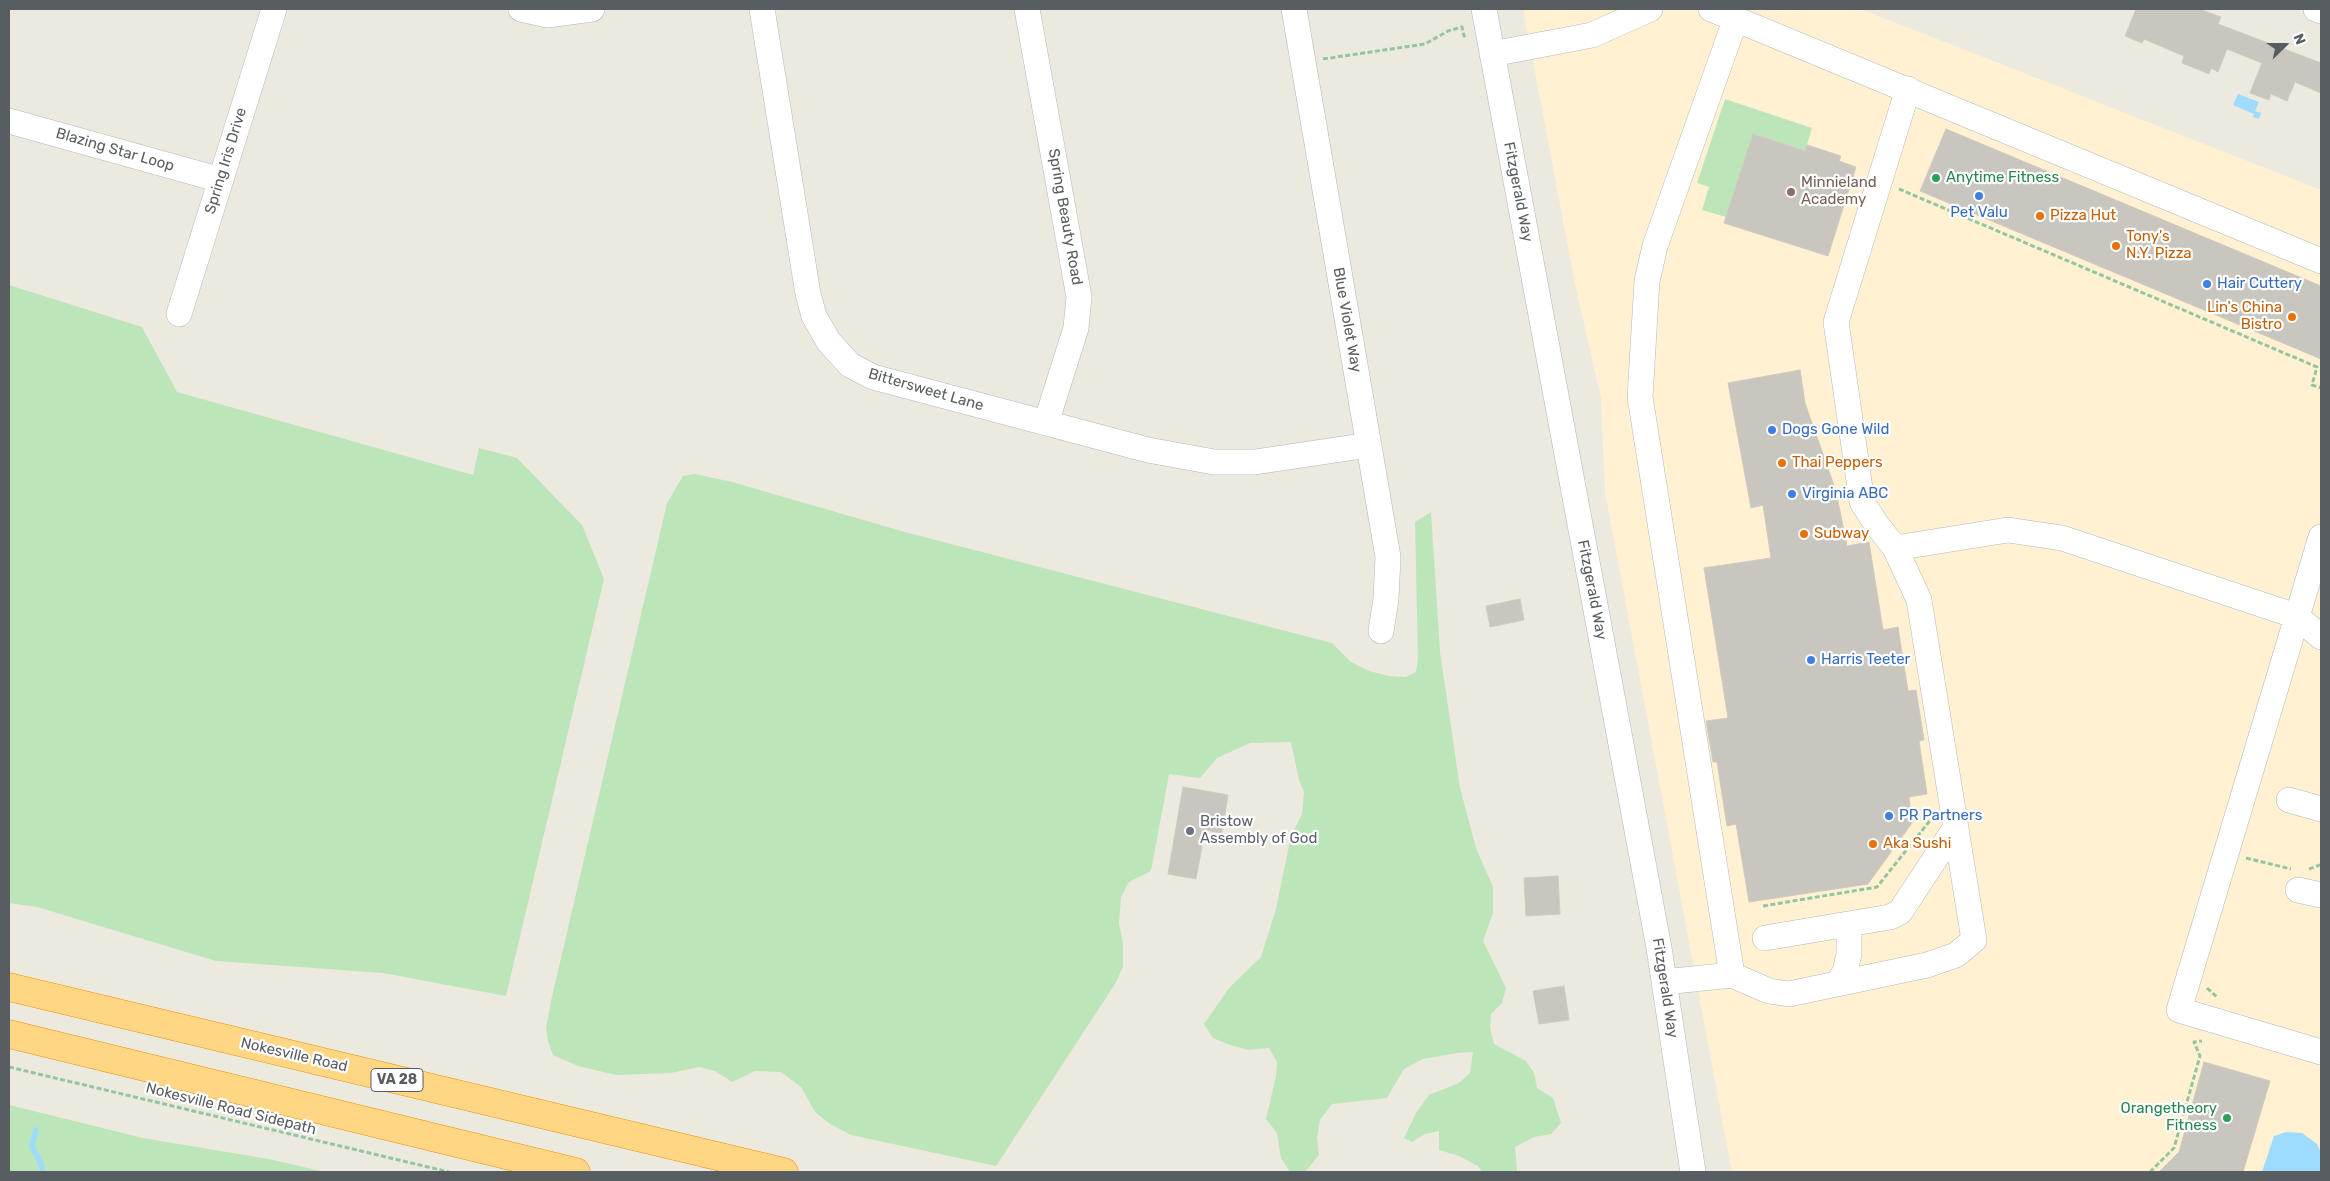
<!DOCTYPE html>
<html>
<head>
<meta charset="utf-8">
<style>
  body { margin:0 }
  #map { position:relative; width:2330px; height:1181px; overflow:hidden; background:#ece9df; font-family:Rubik,sans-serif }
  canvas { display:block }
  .frame { position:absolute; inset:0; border:10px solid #585d61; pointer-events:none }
  .north { position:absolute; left:2260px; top:20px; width:50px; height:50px; -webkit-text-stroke:4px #fff; paint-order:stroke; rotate:68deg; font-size:14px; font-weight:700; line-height:20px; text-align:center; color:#585d61 }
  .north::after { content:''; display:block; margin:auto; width:18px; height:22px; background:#585d61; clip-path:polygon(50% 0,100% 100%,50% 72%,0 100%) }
</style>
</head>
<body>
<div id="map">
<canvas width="2330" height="1181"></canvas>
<div class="frame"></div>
<div class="north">N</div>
</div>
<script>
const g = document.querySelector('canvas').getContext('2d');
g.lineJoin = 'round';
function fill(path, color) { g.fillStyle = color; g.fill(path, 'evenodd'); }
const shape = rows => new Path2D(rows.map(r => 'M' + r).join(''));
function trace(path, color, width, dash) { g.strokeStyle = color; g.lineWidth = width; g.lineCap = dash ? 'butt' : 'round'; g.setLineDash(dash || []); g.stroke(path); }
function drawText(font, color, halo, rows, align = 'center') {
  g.font = font + ' Rubik,sans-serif'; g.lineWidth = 4.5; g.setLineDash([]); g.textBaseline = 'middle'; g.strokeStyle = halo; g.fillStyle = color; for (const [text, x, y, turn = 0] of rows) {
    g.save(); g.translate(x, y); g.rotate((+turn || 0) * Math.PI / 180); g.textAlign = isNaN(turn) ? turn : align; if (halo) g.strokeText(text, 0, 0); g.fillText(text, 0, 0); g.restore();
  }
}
const commercial = shape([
  [1523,9,1861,9,2321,190,2321,1172,1732,1172,1605,492,1601,398,1576,289]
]);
const green = shape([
  [1725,99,1812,128,1805,151,1753,134,1726,217,1702,210,1709,187,1697,183],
  [9,285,142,327,177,392,473,475,479,448,517,458,582,525,604,579,506,996,383,973,216,961,37,907,9,903],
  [695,474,732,482,905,532,1332,643,1351,662,1369,671,1389,676,1406,677,1416,672,1418,658,1415,522,1431,512,1440,652,1460,788,1476,848,1493,887,1493,913,1483,941,1506,988,1502,1003,1491,1014,1490,1028,1494,1044,1526,1061,1534,1073,1537,1088,1553,1098,1561,1123,1551,1134,1534,1137,1515,1147,1517,1172,1482,1172,1478,1166,1459,1156,1439,1150,1439,1131,1425,1134,1412,1142,1404,1138,1416,1113,1429,1095,1459,1083,1470,1073,1473,1052,1457,1053,1423,1059,1404,1069,1387,1098,1332,1104,1320,1120,1317,1138,1319,1155,1305,1172,1290,1172,1281,1158,1277,1133,1266,1119,1276,1076,1277,1062,1269,1048,1248,1050,1230,1045,1213,1038,1204,1024,1229,988,1261,957,1276,909,1291,836,1302,814,1304,792,1299,780,1291,742,1250,743,1217,758,1200,778,1169,774,1151,871,1129,882,1121,897,1119,923,1123,944,1123,967,1115,984,996,1166,851,1135,830,1124,815,1112,801,1087,781,1072,755,1071,732,1082,715,1071,699,1067,671,1073,616,1075,578,1066,553,1055,548,1041,546,1028,551,1001,667,503,683,476],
  [9,1105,143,1138,269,1159,325,1172,9,1172]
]);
const water = shape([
  [2238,94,2259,102,2255,111,2261,113,2259,119,2253,117,2254,114,2233,105],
  [2286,1132,2302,1133,2317,1144,2321,1153,2321,1172,2262,1172,2274,1136]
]);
const stream = shape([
  [36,1130,32,1146,42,1166,42,1172]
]);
const building = shape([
  [2136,9,2199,9,2221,17,2218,24,2321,63,2321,93,2295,82,2287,101,2271,94,2269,100,2250,93,2262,63,2227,49,2218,72,2211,68,2209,74,2182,63,2184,56,2144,39,2142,43,2125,36,2136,9],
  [1946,129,2321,286,2321,359,1920,191,1946,129],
  [1753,134,1805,151,1807,145,1841,156,1839,161,1856,167,1828,256,1724,223,1753,134],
  [1800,370,1805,403,1836,491,1847,546,1869,542,1883,630,1898,627,1908,691,1916,690,1924,740,1919,741,1927,794,1909,797,1912,823,1868,884,1749,902,1736,824,1727,826,1717,762,1713,762,1706,721,1728,718,1704,568,1771,558,1763,505,1751,508,1728,383,1800,370],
  [1520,599,1524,620,1490,627,1486,606,1520,599],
  [1183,787,1228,795,1222,833,1205,830,1196,879,1168,874,1183,787],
  [1558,876,1560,914,1526,916,1524,878,1558,876],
  [1564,986,1569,1020,1539,1024,1533,991,1564,986],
  [2204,1062,2270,1081,2243,1172,2159,1172,2179,1152,2204,1062]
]);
const path = shape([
  [1323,59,1425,44,1448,31,1462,27,1464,36,1467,35],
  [1899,189,2317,367,2312,385,2321,388],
  [2246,858,2291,869],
  [2309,869,2320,865],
  [1763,906,1877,887,1932,818],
  [2207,988,2217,997],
  [9,1067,449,1172],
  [2150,1172,2174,1148,2200,1056,2194,1042,2202,1041]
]);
const minor = shape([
  [521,9,547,15,592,9],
  [762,9,808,294,814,316,829,342,850,365,873,377,1148,450,1214,462,1255,462,1369,445],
  [1027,9,1079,297,1076,328,1046,423],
  [1294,9,1388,557,1386,599,1381,631],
  [1484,9,1659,948,1693,1172],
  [1711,9,2321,261],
  [2316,9,2321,11],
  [1492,54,1592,35,1650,9],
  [1908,89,1836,322,1862,502,1877,525,1895,548,2008,530,2062,538,2296,616,2321,637],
  [9,121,221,180],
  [179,314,274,9],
  [2321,537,2179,1010,2321,1052],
  [2289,800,2321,809],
  [2298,890,2321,895],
  [1765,938,1890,917,1900,912,1956,827],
  [1732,975,1640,397,1647,281,1655,246,1736,18],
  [1664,982,1732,975,1769,991,1789,994,1927,965,1956,955,1974,940,1919,600,1895,548],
  [1837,984,1845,972,1849,954,1849,924]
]);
const highway = shape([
  [9,987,784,1172],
  [9,1034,576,1172]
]);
const markers = [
  [1936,178,5,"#2e9e5b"],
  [1791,192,5,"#8d6e63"],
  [1979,196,5,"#3f7fe0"],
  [2040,216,5,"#e8710a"],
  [2116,246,5,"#e8710a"],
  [2207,284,5,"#3f7fe0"],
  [2292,317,5,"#e8710a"],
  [1772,430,5,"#3f7fe0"],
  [1782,463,5,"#e8710a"],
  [1792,494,5,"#3f7fe0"],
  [1804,534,5,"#e8710a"],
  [1811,660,5,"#3f7fe0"],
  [1889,816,5,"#3f7fe0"],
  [1190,831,5,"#6b7280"],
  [1873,844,5,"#e8710a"],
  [2227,1118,5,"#2e9e5b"]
];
const shields = [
  [397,1080,52]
];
const shieldNames = [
  ["VA 28",397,1080]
];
const streetNames = [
  ["Blazing Star Loop",115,150,16],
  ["Spring Iris Drive",226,161,-73],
  ["Fitzgerald Way",1518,192,79],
  ["Spring Beauty Road",1065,217,80],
  ["Blue Violet Way",1347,320,80],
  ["Bittersweet Lane",926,390,16],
  ["Fitzgerald Way",1592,590,79],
  ["Fitzgerald Way",1665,988,81],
  ["Nokesville Road",294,1055,13],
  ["Nokesville Road Sidepath",231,1109,14]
];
const leisureNames = [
  ["Anytime Fitness",1946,178],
  ["Orangetheory",2217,1109,"right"],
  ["Fitness",2217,1126,"right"]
];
const educationNames = [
  ["Minnieland",1801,183],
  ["Academy",1801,200]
];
const shopNames = [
  ["Pet Valu",1979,213,"center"],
  ["Hair Cuttery",2217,284],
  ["Dogs Gone Wild",1782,430],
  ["Virginia ABC",1802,494],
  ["Harris Teeter",1821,660],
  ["PR Partners",1899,816]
];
const foodNames = [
  ["Pizza Hut",2050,216],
  ["Tony's",2126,237],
  ["N.Y. Pizza",2126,254],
  ["Lin's China",2282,308,"right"],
  ["Bistro",2282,325,"right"],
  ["Thai Peppers",1792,463],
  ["Subway",1814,534],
  ["Aka Sushi",1883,844]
];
const worshipNames = [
  ["Bristow",1200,822],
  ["Assembly of God",1200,839]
];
fill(commercial, '#fff1d2');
fill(green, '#bde5ba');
fill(water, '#9ddbff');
trace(stream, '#9ddbff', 5.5);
fill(building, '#c9c5bf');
trace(building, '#d1cabe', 1);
trace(minor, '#b3b7bb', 26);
trace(highway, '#ec9200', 29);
trace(path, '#93c69f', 3, [5, 2.5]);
trace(minor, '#fff', 25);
trace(highway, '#ffd784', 28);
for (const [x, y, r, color] of markers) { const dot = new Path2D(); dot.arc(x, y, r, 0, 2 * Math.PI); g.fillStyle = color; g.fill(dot); trace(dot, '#fff', 2); }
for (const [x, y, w] of shields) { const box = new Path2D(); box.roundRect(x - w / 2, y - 11.5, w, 23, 4); g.fillStyle = '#fff'; g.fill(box); trace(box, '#585d61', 1); }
drawText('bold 14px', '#585d61', null, shieldNames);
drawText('15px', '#585d61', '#fff', streetNames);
drawText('15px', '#27864d', '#fff', leisureNames, 'left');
drawText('15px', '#785e54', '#fff', educationNames, 'left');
drawText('15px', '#366cbe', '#fff', shopNames, 'left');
drawText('15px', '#c56008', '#fff', foodNames, 'left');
drawText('15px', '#5b616d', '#fff', worshipNames, 'left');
</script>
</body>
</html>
